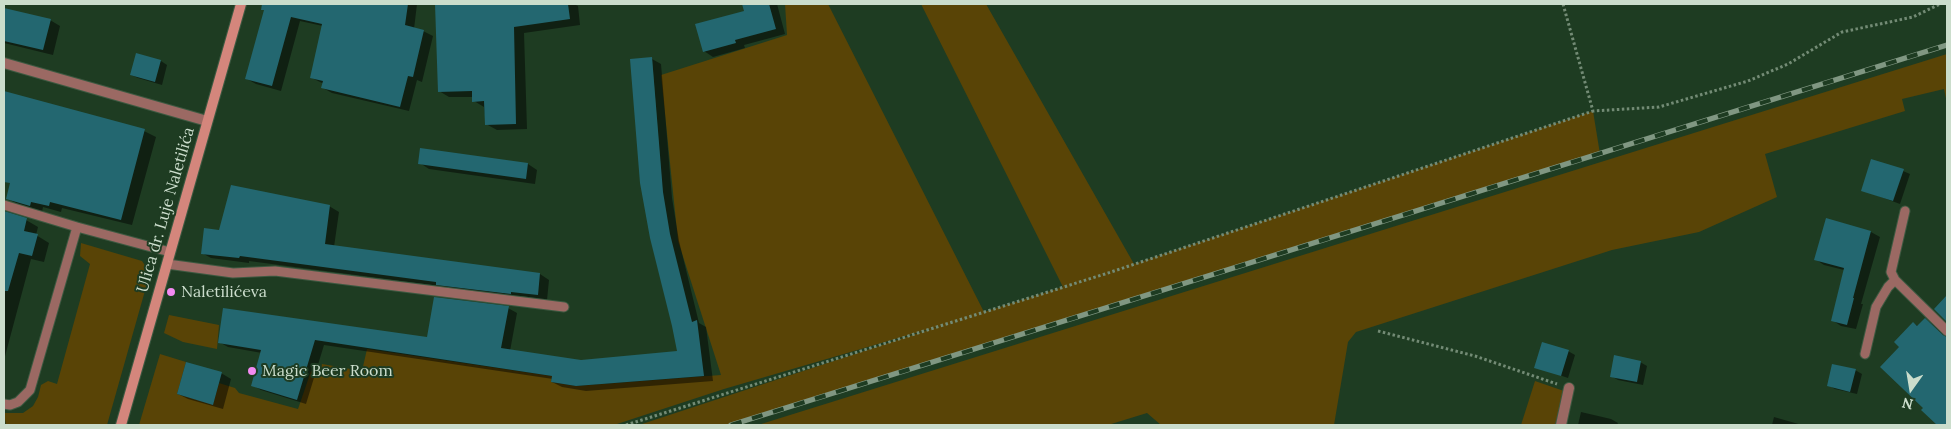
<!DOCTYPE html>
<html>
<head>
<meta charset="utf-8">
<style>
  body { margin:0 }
  #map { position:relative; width:1951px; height:429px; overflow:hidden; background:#1e3c22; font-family:Lora,serif }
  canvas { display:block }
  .frame { position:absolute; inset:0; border:5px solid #cbddcc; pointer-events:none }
  .north { position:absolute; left:1886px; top:364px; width:50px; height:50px; -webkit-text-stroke:4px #1e3c22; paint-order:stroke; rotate:193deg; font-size:14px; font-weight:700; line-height:20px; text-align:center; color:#cbddcc }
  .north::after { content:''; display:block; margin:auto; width:18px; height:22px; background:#cbddcc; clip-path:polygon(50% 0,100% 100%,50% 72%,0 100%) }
</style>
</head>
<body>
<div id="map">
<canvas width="1951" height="429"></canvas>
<div class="frame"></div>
<div class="north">N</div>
</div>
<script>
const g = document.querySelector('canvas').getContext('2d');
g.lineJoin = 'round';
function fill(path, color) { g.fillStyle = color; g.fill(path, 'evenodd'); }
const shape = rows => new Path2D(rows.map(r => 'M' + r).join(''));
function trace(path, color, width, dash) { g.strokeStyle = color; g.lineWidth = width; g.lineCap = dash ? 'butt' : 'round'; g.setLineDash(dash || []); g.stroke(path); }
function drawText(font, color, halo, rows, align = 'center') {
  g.font = font + ' Lora,serif'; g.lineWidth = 4; g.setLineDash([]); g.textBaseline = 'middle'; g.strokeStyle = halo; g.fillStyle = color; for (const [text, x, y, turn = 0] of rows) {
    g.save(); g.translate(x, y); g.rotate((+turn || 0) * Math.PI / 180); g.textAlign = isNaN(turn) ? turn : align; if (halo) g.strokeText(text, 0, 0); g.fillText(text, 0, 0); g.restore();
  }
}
const green = shape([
  [785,4,828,4,984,312,1063,287,921,4,986,4,1134,264,1593,111,1600,154,731,425,639,425,943,325,724,389,614,425,139,425,160,354,186,362,177,394,213,404,219,383,235,388,239,393,298,409,311,371,320,372,322,364,362,371,367,349,552,376,551,382,576,386,721,375,678,241,661,75,787,35],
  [1947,54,1947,103,1944,89,1902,99,1905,111,1765,154,1777,197,1699,232,1612,250,1356,332,1348,342,1334,425,1161,425,1147,413,1108,425,758,425],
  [81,243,142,261,150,273,107,425,6,425,4,413,23,413,33,406,38,397,41,385,48,381,57,384,90,264,80,256],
  [169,315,219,325,217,349,183,342,164,333],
  [1535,381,1564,391,1555,425,1521,425]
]);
const shadow = shape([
  [273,4,417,4,414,29,423,31,433,36,422,82,417,80,409,111,332,93,323,88,324,84,312,78,323,26,300,21,281,91,256,84,247,79],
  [437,4,574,4,578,6,580,25,524,33,527,129,497,130,486,124,484,107,474,101,473,97,449,97,439,91],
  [743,4,777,4,785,34,744,45,745,48,713,57,704,51,746,12],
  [4,9,50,20,60,26,53,55,4,43],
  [137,54,161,61,167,65,162,85,138,78,131,75],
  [652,59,661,64,672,198,679,241,699,323,706,327,713,381,586,391,562,387,552,382,553,379,324,345,306,404,261,390,252,385,262,353,228,347,219,342,224,309,428,339,508,308,517,313,510,351,581,361,678,353,673,325],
  [4,92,144,131,156,137,132,225,62,208,61,212,43,207,42,212,19,205,7,198,13,177,4,174],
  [420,163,528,164,537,170,535,184,429,169],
  [1903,171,1910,174,1900,204,1862,190],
  [329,206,339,212,334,247,540,274,549,280,547,300,521,296,520,299,446,289,440,286,249,261,249,263,211,258,202,253,220,232],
  [4,213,26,220,38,227,36,235,49,243,44,262,31,259,4,360],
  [1827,220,1871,232,1880,237,1861,304,1863,304,1856,329,1841,326,1832,320,1844,270,1824,265,1815,259],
  [1925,320,1938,327,1947,336,1947,425,1939,425,1923,410,1925,408,1901,347,1913,323,1918,326],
  [1568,351,1575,355,1568,378,1536,367],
  [1640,362,1647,366,1643,385,1618,380,1611,376],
  [1855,370,1862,374,1857,394,1835,389,1828,385],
  [221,373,231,379,223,409,188,399,178,394],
  [1581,412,1611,419,1618,423,1617,425,1578,425],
  [1774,417,1802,425,1772,425]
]);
const building = shape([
  [262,4,408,4,405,25,424,30,413,77,408,76,400,107,321,88,323,81,310,78,322,24,291,17,272,86,245,79,264,10,261,10],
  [435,4,568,4,570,19,514,27,516,124,485,125,484,101,472,102,472,91,438,92],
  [742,4,769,4,776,29,735,40,736,43,703,52,695,24,744,11],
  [4,8,51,19,43,50,4,41],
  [136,53,161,60,155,82,130,75],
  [652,57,663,192,670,234,692,322,697,320,704,376,576,386,551,382,552,376,315,340,297,400,251,386,261,350,218,343,223,308,427,337,434,297,509,306,501,348,581,360,677,351,672,326,650,238,640,183,630,59],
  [4,91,145,129,121,220,50,202,49,206,31,202,30,206,6,199,10,183,4,182],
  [420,148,528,163,526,179,418,164],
  [1871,159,1904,169,1893,201,1861,191],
  [231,185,330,205,325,244,540,273,538,295,511,292,511,294,436,285,436,282,240,256,239,258,201,254,204,228,219,230],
  [4,211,27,218,24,231,38,234,32,256,19,253,8,291,4,291],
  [1826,218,1871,231,1853,298,1854,298,1847,325,1831,321,1844,268,1814,260],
  [1947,295,1947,322,1934,309],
  [1925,318,1943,335,1947,337,1947,425,1937,425,1921,410,1923,408,1880,367,1899,347,1894,342,1913,322,1917,326],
  [1542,342,1569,350,1561,376,1534,368],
  [1614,355,1641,361,1637,382,1610,377],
  [186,362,222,372,213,405,177,394],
  [1832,364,1856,369,1850,392,1827,386]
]);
const path = shape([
  [1563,4,1593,111,1659,107,1748,81,1788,64,1842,32,1913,17,1940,4],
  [1378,331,1475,356,1557,384],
  [626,425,1105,274,1593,111]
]);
const lane = shape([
  [4,205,77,227],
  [1905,211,1891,272,1895,280,1947,331],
  [167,264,233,273,275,271,564,307],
  [1865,354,1876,307,1888,287,1895,280],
  [4,404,10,405,18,402,30,390,77,227,170,252]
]);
const street = shape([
  [4,63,207,121],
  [1561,425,1569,388]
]);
const secondary = shape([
  [121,425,241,4]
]);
const rail = shape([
  [731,425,1947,45]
]);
const markers = [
  [171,292,5,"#f38af2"],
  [252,371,5,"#f38af2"]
];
const streetNames = [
  ["Ulica dr. Luje Naletilića",166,210,-74]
];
const poiNames = [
  ["Naletilićeva",181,292],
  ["Magic Beer Room",262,371]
];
fill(green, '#594406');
fill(shadow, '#0007');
fill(building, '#236770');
trace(lane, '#3d5941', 11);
trace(street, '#3d5941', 12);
trace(secondary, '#3d5941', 12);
trace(path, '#738b75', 3, [2.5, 2.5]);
trace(lane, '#9b6963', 9);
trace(street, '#9b6963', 10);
trace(secondary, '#d4867c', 10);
trace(rail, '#809782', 5.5);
trace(rail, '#1e3c22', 4, [11]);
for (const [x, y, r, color] of markers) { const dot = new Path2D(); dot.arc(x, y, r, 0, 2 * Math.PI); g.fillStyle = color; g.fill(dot); trace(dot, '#1e3c22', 2); }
drawText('16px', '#cbddcc', '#1e3c22', streetNames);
drawText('16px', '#cbddcc', '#1e3c22', poiNames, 'left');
</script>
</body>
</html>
